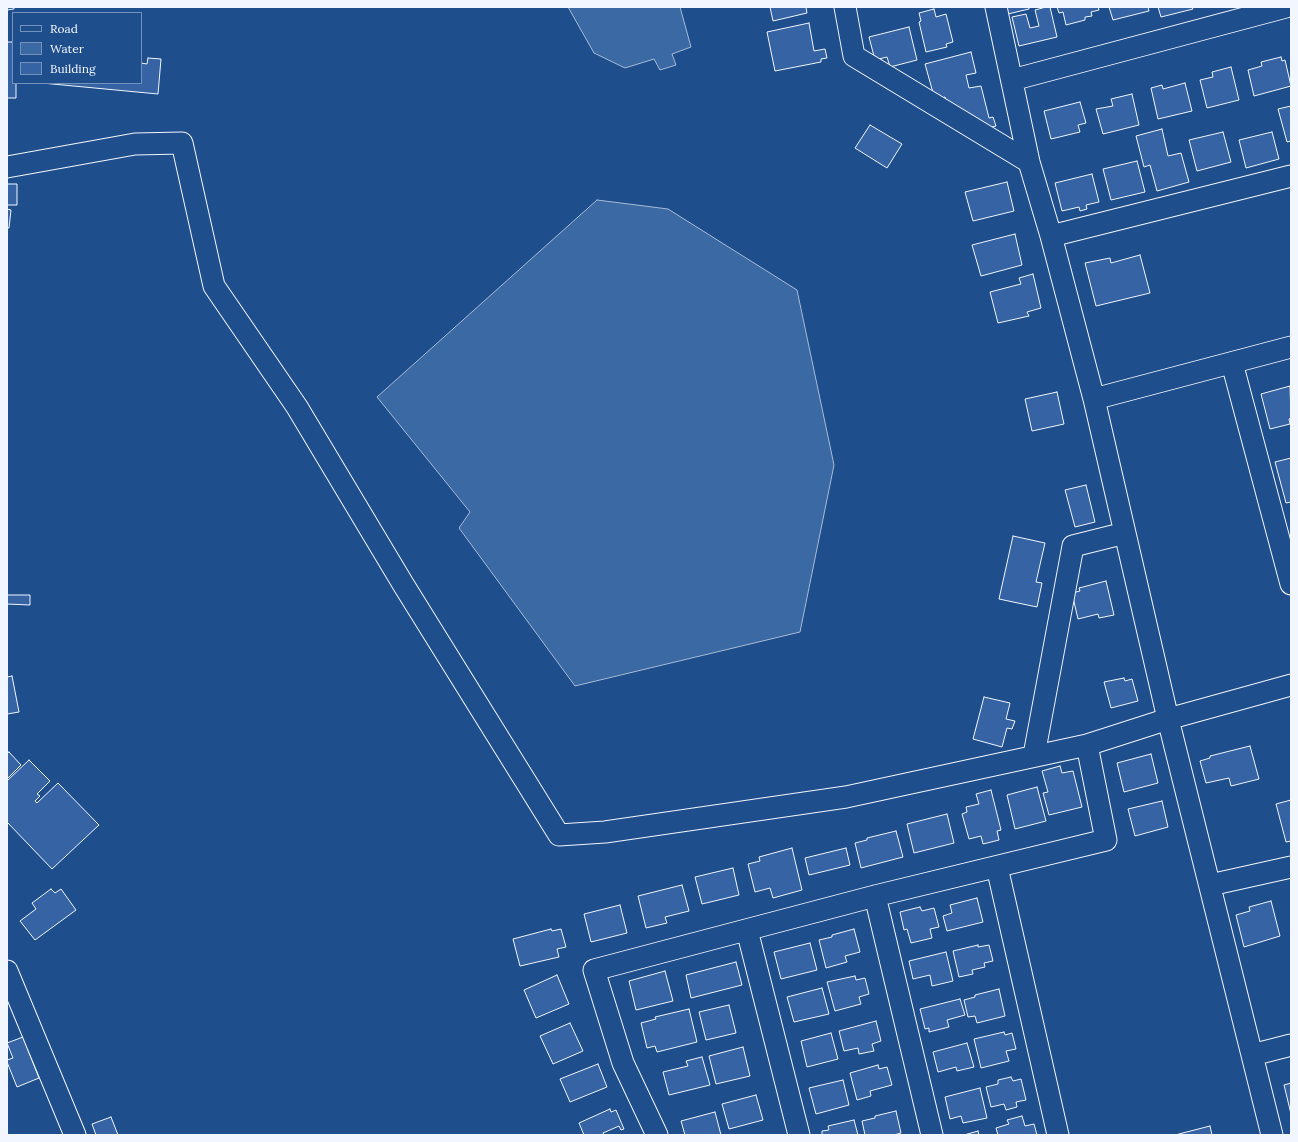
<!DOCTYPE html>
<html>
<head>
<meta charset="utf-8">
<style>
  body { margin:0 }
  #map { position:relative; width:1298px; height:1142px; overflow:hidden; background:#1f4e8c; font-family:Lora,serif }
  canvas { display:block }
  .frame { position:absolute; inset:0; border:8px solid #f2f6ff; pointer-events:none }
  .legend { position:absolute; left:12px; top:12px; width:130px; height:72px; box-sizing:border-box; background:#1f4e8c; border:1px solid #7391ba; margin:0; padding:5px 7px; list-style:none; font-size:12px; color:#f2f6ff }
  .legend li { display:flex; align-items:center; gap:8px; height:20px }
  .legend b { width:20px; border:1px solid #7391ba }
</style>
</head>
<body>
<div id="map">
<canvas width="1298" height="1142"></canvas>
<div class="frame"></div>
<ul class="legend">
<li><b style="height:5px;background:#1f4e8c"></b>Road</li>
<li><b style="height:11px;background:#3b69a3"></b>Water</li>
<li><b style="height:11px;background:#3563a3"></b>Building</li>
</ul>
</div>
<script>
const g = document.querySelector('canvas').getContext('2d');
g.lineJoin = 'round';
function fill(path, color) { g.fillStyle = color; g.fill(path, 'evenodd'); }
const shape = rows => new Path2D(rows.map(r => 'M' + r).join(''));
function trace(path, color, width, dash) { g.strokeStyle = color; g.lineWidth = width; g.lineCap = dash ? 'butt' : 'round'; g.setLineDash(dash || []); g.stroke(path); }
const water = shape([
  [568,7,680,7,691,47,672,54,676,65,660,70,654,59,625,68,594,53,568,7],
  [597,200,668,209,797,290,834,465,800,632,575,686,459,528,470,512,377,397,597,200]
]);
const building = shape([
  [7,7,14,7,14,9,7,10,7,7],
  [770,7,806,7,807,13,773,21,770,7],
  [1007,7,1029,7,1029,9,1008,14,1007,7],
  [1046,7,1050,7,1057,37,1019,46,1012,17,1026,14,1030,28,1039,26,1035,10,1046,7],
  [1057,7,1098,7,1099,10,1091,12,1092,16,1085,17,1085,20,1066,25,1063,12,1059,13,1057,7],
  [1109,7,1148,7,1149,11,1113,20,1109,7],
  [1158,7,1192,7,1193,9,1161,17,1158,7],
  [934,9,936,17,946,14,953,42,946,44,947,47,926,52,919,22,921,21,919,13,934,9],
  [809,23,814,51,825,49,827,58,821,59,821,62,775,71,767,32,809,23],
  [909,27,917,60,890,67,887,57,875,60,869,37,909,27],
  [7,42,13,42,13,83,16,83,16,98,7,98,7,42],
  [971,52,976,73,966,75,969,88,981,86,989,118,993,117,996,126,980,130,955,110,952,103,947,104,945,97,935,100,925,64,971,52],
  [1281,57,1282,61,1285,60,1291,86,1254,96,1248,70,1262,66,1261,62,1281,57],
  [148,58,161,59,158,94,42,83,141,83,141,63,147,64,148,58],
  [1231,67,1239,100,1207,108,1200,80,1213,77,1212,72,1231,67],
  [1185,83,1192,111,1158,119,1151,88,1162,85,1163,89,1185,83],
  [1132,94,1139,125,1103,134,1096,109,1113,106,1111,99,1132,94],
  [1080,102,1086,123,1078,125,1080,132,1051,139,1044,111,1080,102],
  [1291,106,1291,141,1287,142,1278,109,1291,106],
  [870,125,902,144,887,168,855,148,870,125],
  [1162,129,1168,156,1181,153,1189,182,1157,191,1150,165,1144,167,1136,136,1162,129],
  [1223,132,1231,162,1197,171,1189,140,1223,132],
  [1272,132,1279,159,1246,168,1239,140,1272,132],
  [1137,161,1145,192,1111,200,1103,169,1137,161],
  [1092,174,1099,202,1086,205,1087,209,1080,211,1079,207,1062,211,1055,183,1092,174],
  [1007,182,1014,211,973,221,965,192,1007,182],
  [7,184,17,184,17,205,7,205,7,184],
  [7,209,11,210,9,228,7,228,7,209],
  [1015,234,1022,265,981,276,972,245,1015,234],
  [1140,255,1150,293,1096,306,1085,263,1110,258,1111,263,1140,255],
  [1033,274,1041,308,1027,312,1029,316,998,323,990,292,1021,284,1019,278,1033,274],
  [1290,386,1291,418,1289,419,1290,424,1270,429,1261,394,1290,386],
  [1057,392,1064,424,1032,431,1025,399,1057,392],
  [1291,458,1291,502,1286,503,1275,462,1291,458],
  [1086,485,1095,522,1075,527,1065,490,1086,485],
  [1013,536,1045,543,1036,582,1042,583,1037,607,999,599,1013,536],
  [1106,581,1114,615,1099,618,1098,614,1078,619,1072,593,1080,591,1079,588,1106,581],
  [7,595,30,595,30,605,7,604,7,595],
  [12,676,19,712,7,714,7,677,12,676],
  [1124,678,1125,681,1132,679,1138,701,1111,708,1104,682,1124,678],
  [984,697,1010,703,1006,719,1015,721,1012,729,1007,728,1002,747,973,739,984,697],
  [1250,746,1259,779,1231,786,1229,778,1206,783,1200,761,1210,758,1210,756,1250,746],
  [9,752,21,765,7,779,7,753,9,752],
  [1151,754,1158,783,1124,792,1117,763,1151,754],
  [29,760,50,781,37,794,40,796,35,801,37,803,58,783,99,825,52,869,7,822,7,781,29,760],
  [1060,766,1062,773,1073,771,1082,807,1049,815,1043,793,1048,792,1042,771,1060,766],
  [1037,787,1046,821,1015,829,1007,795,1037,787],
  [991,790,1001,830,997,831,999,840,983,844,981,836,969,839,962,814,967,812,966,807,979,804,976,794,991,790],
  [1291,800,1291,841,1286,842,1276,804,1291,800],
  [1162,801,1168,827,1135,836,1128,809,1162,801],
  [947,814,954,843,914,853,907,824,947,814],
  [896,831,903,857,861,868,855,843,867,840,867,838,896,831],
  [792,848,802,890,773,898,770,888,755,892,748,864,760,861,759,857,792,848],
  [846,848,850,865,809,875,805,858,846,848],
  [733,868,739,895,702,904,695,877,733,868],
  [682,885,689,911,665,917,667,923,646,928,638,896,682,885],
  [51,889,55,893,61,889,76,910,35,940,20,921,36,909,32,903,51,889],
  [977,898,983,922,947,931,943,916,952,913,950,905,977,898],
  [1271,901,1280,936,1244,947,1236,915,1250,911,1249,907,1271,901],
  [620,905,627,933,591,942,584,914,620,905],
  [920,907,922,911,934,908,939,927,930,929,932,938,911,943,907,929,904,930,900,912,920,907],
  [551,929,552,931,561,929,566,947,557,949,559,957,520,966,513,939,551,929],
  [854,929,860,952,845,956,847,962,826,968,819,940,832,937,832,935,854,929],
  [810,943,817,970,781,979,774,952,810,943],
  [978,945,978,947,989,945,993,961,984,963,985,967,972,970,973,974,959,977,953,951,978,945],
  [946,952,953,981,932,986,930,975,913,979,909,961,946,952],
  [736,962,742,985,691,998,686,975,736,962],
  [665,971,673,1001,636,1010,629,981,665,971],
  [557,975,569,1004,536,1018,524,990,557,975],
  [855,976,856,980,865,978,869,994,859,997,861,1004,835,1011,827,982,855,976],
  [822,988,829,1014,794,1022,787,997,822,988],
  [999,989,1005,1016,977,1023,975,1016,968,1017,964,1000,975,997,975,995,999,989],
  [960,999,965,1015,947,1020,949,1027,929,1032,929,1028,925,1029,920,1009,960,999],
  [729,1005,736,1033,706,1040,699,1012,729,1005],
  [689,1009,697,1042,657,1052,655,1046,647,1048,641,1023,656,1019,655,1017,689,1009],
  [876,1021,881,1041,872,1044,874,1051,859,1054,858,1048,844,1051,839,1031,876,1021],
  [570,1023,583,1051,553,1064,540,1036,570,1023],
  [1004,1032,1005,1035,1012,1033,1016,1049,1006,1051,1009,1061,981,1068,974,1039,1004,1032],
  [831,1033,838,1059,807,1067,801,1041,831,1033],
  [23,1037,39,1078,17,1087,7,1062,7,1060,13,1058,7,1043,23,1037],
  [967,1043,974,1067,957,1071,956,1067,938,1072,933,1052,967,1043],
  [743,1047,750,1076,716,1084,709,1056,743,1047],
  [702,1057,710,1085,669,1095,663,1072,688,1066,686,1061,702,1057],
  [598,1064,607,1087,570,1102,560,1079,598,1064],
  [878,1065,879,1069,887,1067,892,1085,870,1091,871,1096,857,1100,850,1073,878,1065],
  [1011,1077,1013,1081,1021,1079,1026,1100,1016,1102,1017,1107,1006,1110,1004,1104,991,1107,986,1087,998,1084,998,1080,1011,1077],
  [843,1080,849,1105,816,1114,809,1088,843,1080],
  [1291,1083,1291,1114,1284,1085,1291,1083],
  [980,1088,987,1118,963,1123,961,1116,950,1119,945,1097,980,1088],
  [756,1095,763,1120,729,1129,722,1104,756,1095],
  [610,1109,611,1112,616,1110,624,1129,621,1130,619,1126,603,1133,604,1135,584,1135,579,1123,610,1109],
  [896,1111,901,1133,894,1135,865,1135,862,1121,875,1118,875,1116,896,1111],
  [715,1112,721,1135,685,1135,681,1121,715,1112],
  [1022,1116,1025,1126,1034,1124,1037,1135,998,1135,996,1128,1009,1124,1007,1120,1022,1116],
  [111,1117,118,1135,96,1135,92,1124,111,1117],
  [854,1120,858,1135,822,1135,822,1131,829,1130,828,1126,854,1120],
  [1210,1126,1212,1135,1175,1135,1210,1126],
  [978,1131,979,1135,964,1135,978,1131]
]);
const minor = shape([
  [845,7,854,56,1029,162],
  [996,7,1029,162,1051,236,1094,399,1168,719,1272,1135],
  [1012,80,1286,7],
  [7,167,135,144,182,143,214,286,297,407,403,584,559,835,605,832,846,797,1087,745,1168,719,1291,685],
  [1051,236,1291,176],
  [1232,363,1291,584],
  [1094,399,1291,347],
  [1034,755,1073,546,1125,533],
  [997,867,1058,1135],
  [1210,885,1291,867],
  [875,896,932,1135],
  [747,930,799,1135],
  [7,971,75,1135],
  [1252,1055,1291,1045],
  [657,1135,623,1063,594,970,875,896,1106,840,1087,745]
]);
fill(water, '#3b69a3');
trace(water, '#a8bbd7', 1);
fill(building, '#3563a3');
trace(building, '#f2f6ff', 1);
trace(minor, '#f2f6ff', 23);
trace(minor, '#1f4e8c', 21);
</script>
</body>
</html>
